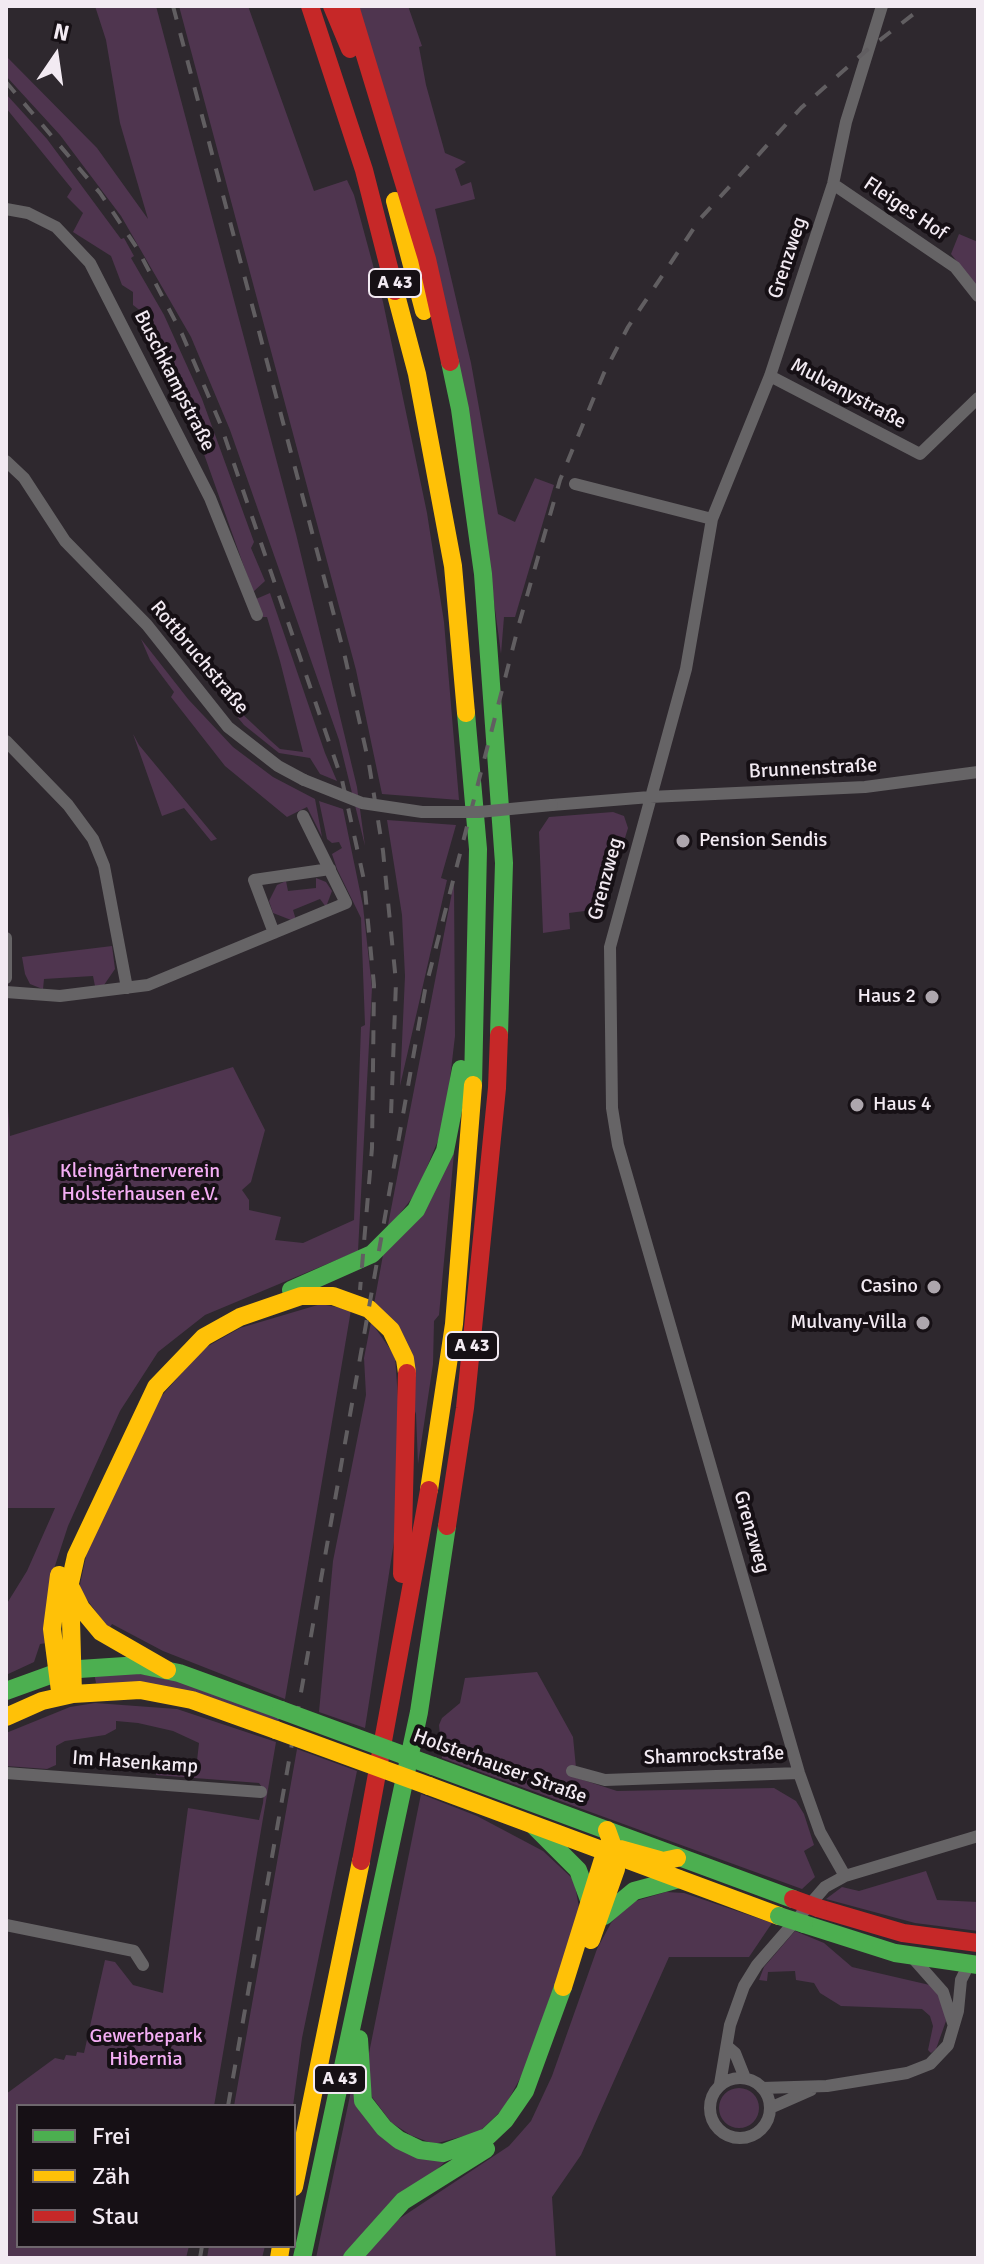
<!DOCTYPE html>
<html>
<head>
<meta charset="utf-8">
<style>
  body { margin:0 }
  #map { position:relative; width:984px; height:2264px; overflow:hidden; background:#2e282e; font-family:Signika,sans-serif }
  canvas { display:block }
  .frame { position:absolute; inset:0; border:8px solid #f2eaf2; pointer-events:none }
  .legend { position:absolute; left:16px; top:2104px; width:280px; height:144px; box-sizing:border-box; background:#161015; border:2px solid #6e676d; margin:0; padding:10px 14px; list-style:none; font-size:24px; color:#f2eaf2 }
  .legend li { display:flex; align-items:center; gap:16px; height:40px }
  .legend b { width:40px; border:2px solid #6e676d }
  .north { position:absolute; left:16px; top:16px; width:80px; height:80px; -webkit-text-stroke:6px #161015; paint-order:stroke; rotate:13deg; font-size:22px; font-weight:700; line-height:32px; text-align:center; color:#f2eaf2 }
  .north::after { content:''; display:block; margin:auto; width:28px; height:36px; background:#f2eaf2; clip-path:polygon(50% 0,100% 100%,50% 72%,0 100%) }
</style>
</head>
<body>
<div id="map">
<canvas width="984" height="2264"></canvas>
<div class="frame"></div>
<ul class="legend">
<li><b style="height:10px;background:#4caf50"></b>Frei</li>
<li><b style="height:10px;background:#ffc107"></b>Zäh</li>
<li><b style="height:10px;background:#c62828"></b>Stau</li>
</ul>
<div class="north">N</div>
</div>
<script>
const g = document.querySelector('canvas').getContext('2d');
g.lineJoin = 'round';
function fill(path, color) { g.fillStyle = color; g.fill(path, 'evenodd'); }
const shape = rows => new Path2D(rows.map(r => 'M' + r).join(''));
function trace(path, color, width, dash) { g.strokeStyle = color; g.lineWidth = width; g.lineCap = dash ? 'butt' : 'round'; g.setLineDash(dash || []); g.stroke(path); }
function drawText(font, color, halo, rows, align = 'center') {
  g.font = font + ' Signika,sans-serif'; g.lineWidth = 8; g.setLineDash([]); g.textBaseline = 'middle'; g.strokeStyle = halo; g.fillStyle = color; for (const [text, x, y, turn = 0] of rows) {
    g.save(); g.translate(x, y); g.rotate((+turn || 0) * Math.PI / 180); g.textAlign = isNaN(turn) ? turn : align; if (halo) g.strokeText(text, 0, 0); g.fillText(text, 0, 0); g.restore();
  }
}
const green = shape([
  [95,6,156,6,296,534,357,787,365,846,339,740,230,430,191,337,121,216,60,135,6,76,6,56,97,148,148,219,120,123,106,40],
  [179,6,248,6,314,191,347,180,354,195,383,302,427,513,444,622,459,800,382,794,356,670],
  [356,6,408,6,422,46,419,47,426,85,445,153,466,162,455,169,461,186,471,182,475,199,435,209,471,363,498,514,515,522,535,478,554,485,515,617,504,617,501,654,482,512],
  [6,94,47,139,121,239,124,238,134,256,131,258,164,315,202,399,254,542,251,548,265,581,253,592,188,409,180,401,179,389,142,312,133,305,133,292,122,285,111,256,73,232,83,213,67,197,72,189,6,108],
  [959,234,978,242,978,288,951,254],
  [270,593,325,753,337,781,320,774,310,758,279,753,244,725,175,641,221,694,271,741,280,749,303,752,280,661,267,617,263,617,256,599],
  [141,639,188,699,233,747,273,777,315,799,322,837,307,807,287,817,225,766,171,697,174,692,150,660],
  [133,734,139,745,217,839,211,841,184,808,162,816],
  [319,801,343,809,363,906,372,988,358,1251,205,1315,158,1352,120,1411,68,1526,53,1572,47,1643,40,1644,34,1662,6,1675,6,1605,27,1571,55,1508,6,1508,6,1078,10,1136,233,1067,265,1130,251,1182,242,1190,249,1200,249,1210,281,1217,275,1240,303,1243,354,1220,361,1027,365,1025,361,918,337,869,332,854,342,848,339,842,332,843,327,839],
  [613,812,624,816,628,828,605,904,600,909,569,913,570,929,543,933,539,832,549,817],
  [387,820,456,825,441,878,447,880,400,1086,405,976,402,915],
  [316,878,326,882,332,891,326,907,320,899,293,910,296,920,291,920,273,913,269,901,277,885,286,881,288,891,316,888],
  [454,882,455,1036,449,1087,440,1136,416,1193,387,1230],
  [112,946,115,969,104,985,95,986,93,976,44,979,43,989,40,988,30,984,25,974,22,957],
  [454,1153,439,1315,434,1321,433,1364,418,1464,416,1414,374,1304,383,1255],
  [321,1304,351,1310,285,1699,163,1651,112,1624,109,1629,79,1589,88,1547,158,1400,203,1349,240,1328],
  [371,1322,395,1356,399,1413,395,1535,365,1728,319,1712,333,1561,366,1395,364,1358],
  [125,1672,173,1679,279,1716,278,1724,134,1683,96,1683,94,1673],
  [537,1672,573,1737,577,1778,617,1791,774,1788,796,1801,804,1814,814,1845,804,1851,815,1877,802,1889,442,1758,439,1725,442,1718,460,1703,465,1678],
  [95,1703,177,1709,276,1742,214,2106,18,2106,18,2246,189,2246,186,2258,6,2258,6,2094,55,2058,64,2060,66,2055,76,2056,77,2052,84,2053,105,1960,115,1962,133,1985,163,1993,188,1808,259,1820,263,1803,264,1790,259,1783,156,1775,157,1770,190,1773,196,1770,199,1743,173,1731,138,1723,116,1721,116,1729,105,1735,65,1741,56,1746,56,1765,47,1769,6,1766,6,1733,70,1707],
  [297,1749,357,1771,302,2038,293,2106,234,2106],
  [421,1794,477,1816,543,1851,574,1880,580,1913,524,2071,504,2108,479,2132,434,2144,397,2130,372,2097,367,2063],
  [926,1871,937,1900,978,1902,978,1931,915,1923,826,1899,842,1887,859,1891],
  [666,1892,684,1893,772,1923,749,1957,669,1957,581,2155,552,2197,556,2258,362,2258,399,2219,509,2146,531,2121,552,2076,597,1949,611,1923,629,1903],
  [795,1931,824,1943,852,1967,934,1986,945,2010,946,2021,936,2049,931,2053,928,2050,933,2026,930,2016,922,2009,841,2006,820,1993,814,1983,796,1980,795,1971,768,1972,767,1981,759,1980,764,1967],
  [352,2086,356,2100,448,2159,343,2258,316,2258],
  '719 2108a20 20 0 1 1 40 0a20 20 0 1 1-40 0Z',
  [209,2246,265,2246,262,2258,207,2258]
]);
const street = shape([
  [833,184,955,267,978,296],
  [6,209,28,213,56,227,90,263,210,498,257,615],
  [770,376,920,454,978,398],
  [6,461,24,478,65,541,147,625,228,727,278,766,304,780],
  [575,484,712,519],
  [6,741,68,805,93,839,104,866,127,988],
  [552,805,650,797,865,787,978,772],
  [274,933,254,880,330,869],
  [6,938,6,978],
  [6,992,60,996,148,985,346,903,303,816],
  [572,1771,605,1780,799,1773],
  [6,1773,261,1792],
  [845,1876,820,1832,799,1773,618,1145,612,1108,610,947,686,669,712,519,770,376,833,184,846,122,882,6],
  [6,1925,134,1951,143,1965],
  [912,1957,943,1992,953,2023],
  [728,2047,735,2053,745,2078],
  '710 2108a30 30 0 1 1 60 0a30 30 0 1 1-60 0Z',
  [720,2084,730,2025,744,1986,757,1965,825,1887,845,1876,978,1836],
  [762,2088,827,2086,907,2073,930,2064,948,2045,958,2011,961,1980,969,1964],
  [770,2108,811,2090]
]);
const fast = shape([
  [450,362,460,409,483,574,504,863,499,1035],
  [466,713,478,849,473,1085],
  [291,1290,372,1254,416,1210,445,1151,461,1069],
  [6,1691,64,1670,140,1665,179,1673,281,1710],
  [433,1766,793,1899],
  [533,1825,578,1870,589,1900],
  [604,1916,634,1891,679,1879],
  [804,1924,895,1953,978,1965],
  [359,2039,363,2101,384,2128,399,2140,420,2150,443,2153,487,2137,505,2120,525,2091,563,1987],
  [302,2258,419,1712,447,1526],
  [352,2258,403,2201,486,2149]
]);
const slow = shape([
  [395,201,424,311],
  [395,291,417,374,453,566,466,713],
  [429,1490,454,1324,473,1085],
  [59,1575,52,1629,60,1691],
  [71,1588,81,1608,101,1632,167,1670],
  [73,1694,70,1583,76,1556,156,1387,204,1337,240,1317,301,1296,333,1296,369,1309,391,1330,405,1359,407,1373],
  [6,1717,42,1701,73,1694,140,1690,192,1700,276,1730],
  [429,1786,779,1916],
  [591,1940,616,1869,616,1855,607,1830],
  [563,1987,603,1859,612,1850,620,1849,663,1861,677,1858],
  [294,2187,361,1861],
  [279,2258,281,2246]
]);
const jam = shape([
  [310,6,364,170,395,291],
  [332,6,350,49],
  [350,6,427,259,450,362],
  [447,1526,465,1408,497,1088,499,1035],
  [402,1574,407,1373],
  [361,1861,429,1490],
  [818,1908,903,1933,978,1943]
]);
const rail = shape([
  [173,6,345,657,369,764,383,851,396,982,391,1115],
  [6,82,100,193,137,248,182,334,220,423,342,780,364,880,374,985,372,1148,360,1290],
  [228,2106,425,990,519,624,560,480,604,373,628,327,700,219,801,108,867,50,924,6],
  [200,2258,202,2246]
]);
const streetBridge = shape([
  [304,780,362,803,422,812,479,812,552,805]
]);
const fastBridge = shape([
  [281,1710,433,1766],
  [779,1916,804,1924]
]);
const slowBridge = shape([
  [276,1730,429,1786]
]);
const jamBridge = shape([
  [793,1899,818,1908]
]);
const markers = [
  [683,841,8,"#ada6ad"],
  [932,997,8,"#ada6ad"],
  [857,1105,8,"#ada6ad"],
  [934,1287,8,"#ada6ad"],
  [923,1323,8,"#ada6ad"]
];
const shields = [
  [395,283,52],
  [472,1346,52],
  [340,2079,52]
];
const shieldNames = [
  ["A 43",395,283],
  ["A 43",472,1346],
  ["A 43",340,2079]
];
const streetNames = [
  ["Fleiges Hof",905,209,34],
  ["Grenzweg",788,258,-72],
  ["Buschkampstraße",174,381,63],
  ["Mulvanystraße",848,394,28],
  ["Rottbruchstraße",199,658,50],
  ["Brunnenstraße",813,769,-3],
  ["Grenzweg",606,879,-75],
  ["Grenzweg",751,1532,74],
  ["Shamrockstraße",714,1756,-2],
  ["Im Hasenkamp",135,1763,4],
  ["Holsterhauser Straße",500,1767,20]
];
const poiNames = [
  ["Pension Sendis",699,841,"left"],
  ["Haus 2",916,997],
  ["Haus 4",873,1105,"left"],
  ["Casino",918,1287],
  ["Mulvany-Villa",907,1323]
];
const parkNames = [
  ["Kleingärtnerverein",140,1172],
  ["Holsterhausen e.V.",140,1195],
  ["Gewerbepark",146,2037],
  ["Hibernia",146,2060]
];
fill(green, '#4f354f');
trace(street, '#666466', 12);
trace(fast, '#4caf50', 18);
trace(slow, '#ffc107', 18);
trace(jam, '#c62828', 18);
trace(rail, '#615e61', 4, [14, 14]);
trace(streetBridge, '#666466', 12);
trace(fastBridge, '#4caf50', 18);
trace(slowBridge, '#ffc107', 18);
trace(jamBridge, '#c62828', 18);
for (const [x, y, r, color] of markers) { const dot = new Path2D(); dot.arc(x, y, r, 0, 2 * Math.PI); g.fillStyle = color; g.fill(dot); trace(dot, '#161015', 3); }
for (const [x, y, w] of shields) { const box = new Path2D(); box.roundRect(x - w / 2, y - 14, w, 28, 6); g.fillStyle = '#161015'; g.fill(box); trace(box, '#f2eaf2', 2); }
drawText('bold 18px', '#f2eaf2', null, shieldNames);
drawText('20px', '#f2eaf2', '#161015', streetNames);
drawText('20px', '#f2eaf2', '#161015', poiNames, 'right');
drawText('20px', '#f4adf4', '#161015', parkNames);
</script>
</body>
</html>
